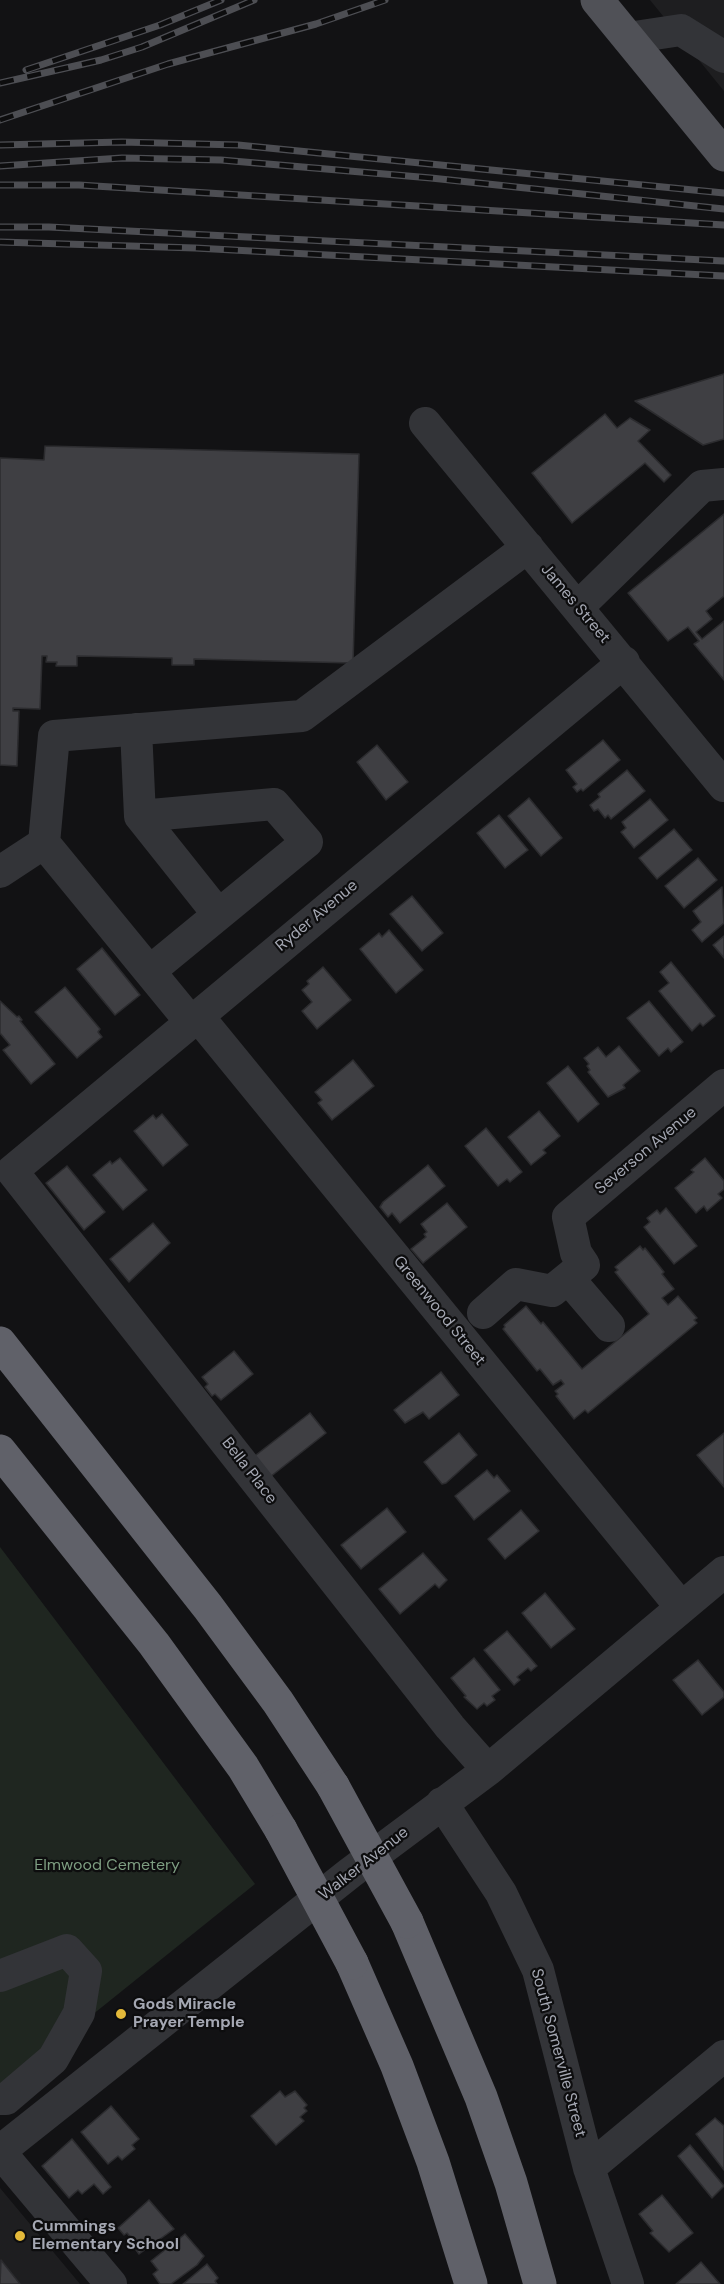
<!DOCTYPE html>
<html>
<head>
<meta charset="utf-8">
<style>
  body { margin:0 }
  canvas { display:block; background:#121214 }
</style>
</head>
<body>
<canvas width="724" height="2284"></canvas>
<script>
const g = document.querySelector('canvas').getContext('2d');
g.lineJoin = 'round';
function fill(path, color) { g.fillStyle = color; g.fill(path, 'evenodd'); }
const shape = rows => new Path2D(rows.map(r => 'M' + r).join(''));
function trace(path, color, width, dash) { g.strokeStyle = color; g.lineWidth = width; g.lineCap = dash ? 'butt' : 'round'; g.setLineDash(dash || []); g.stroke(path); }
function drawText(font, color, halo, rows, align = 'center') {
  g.font = font + ' "DM Sans",sans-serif'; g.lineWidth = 4.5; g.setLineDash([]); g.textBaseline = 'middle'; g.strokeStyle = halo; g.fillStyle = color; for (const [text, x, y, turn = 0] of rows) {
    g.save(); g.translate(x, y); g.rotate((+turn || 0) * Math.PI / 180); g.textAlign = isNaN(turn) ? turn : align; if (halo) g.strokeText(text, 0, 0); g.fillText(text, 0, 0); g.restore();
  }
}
const built = shape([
  [650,0,724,0,724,91],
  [0,2188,80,2284,0,2284]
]);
const green = shape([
  [0,1547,255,1884,0,2089]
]);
const building = shape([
  [724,374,724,439,703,445,635,401,724,374],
  [605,414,617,428,630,418,650,430,638,441,671,475,664,482,645,463,572,523,532,473,605,414],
  [45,446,359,454,353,663,194,659,194,665,172,665,172,658,77,656,77,666,56,666,57,662,46,662,47,656,42,656,40,709,13,708,13,711,19,711,17,766,0,765,0,458,44,460,45,446],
  [724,514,724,596,706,611,712,619,696,632,702,639,724,621,724,680,694,644,699,641,688,627,668,641,628,593,724,514],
  [603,740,620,760,583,791,581,789,577,792,573,787,577,784,566,770,603,740],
  [377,745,408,782,386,800,357,762,377,745],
  [627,770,645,791,611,819,608,815,605,818,598,809,594,811,590,805,600,797,598,794,627,770],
  [529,798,562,838,541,856,508,816,529,798],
  [650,799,668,820,634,848,621,832,626,828,622,822,650,799],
  [499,815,528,850,505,868,477,833,499,815],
  [674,829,692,850,657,879,639,858,674,829],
  [698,858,717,880,684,908,665,886,698,858],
  [722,887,724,923,702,942,692,930,701,922,693,911,722,887],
  [412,896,443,933,422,951,390,914,412,896],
  [389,930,423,970,396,993,360,949,379,933,382,937,389,930],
  [724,936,724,958,713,945,724,936],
  [102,948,140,995,115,1015,77,969,102,948],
  [671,962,715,1016,703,1026,700,1023,692,1031,659,991,669,983,660,972,671,962],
  [323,967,351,1000,317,1029,302,1011,312,1002,302,990,309,984,307,981,323,967],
  [65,987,100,1029,98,1032,102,1037,77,1058,35,1012,65,987],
  [0,1001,17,1017,19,1016,22,1020,20,1021,55,1064,31,1084,3,1050,10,1045,0,1033,0,1001],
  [649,1001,683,1042,671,1052,668,1048,659,1056,627,1018,649,1001],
  [619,1046,640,1071,623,1085,625,1088,608,1097,588,1072,590,1070,587,1066,589,1064,584,1058,598,1047,606,1057,619,1046],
  [353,1060,374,1086,332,1120,318,1103,322,1100,315,1092,353,1060],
  [568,1066,599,1104,578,1122,547,1083,568,1066],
  [539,1111,560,1136,543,1150,546,1153,531,1165,508,1137,539,1111],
  [162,1114,188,1145,163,1166,134,1131,153,1115,156,1119,162,1114],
  [486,1128,522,1172,510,1182,507,1179,498,1186,465,1146,486,1128],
  [120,1158,147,1190,123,1210,93,1175,110,1161,112,1164,120,1158],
  [705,1158,724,1181,724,1189,718,1194,722,1198,707,1211,704,1206,696,1213,675,1188,694,1172,691,1170,705,1158],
  [428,1165,445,1186,400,1223,392,1213,388,1217,380,1207,383,1202,428,1165],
  [67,1166,105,1212,84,1230,46,1183,67,1166],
  [447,1203,467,1227,423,1263,411,1249,426,1237,424,1234,427,1232,421,1224,447,1203],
  [666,1208,697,1246,674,1264,644,1227,650,1222,647,1218,657,1210,660,1214,666,1208],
  [153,1223,170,1243,129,1282,110,1259,153,1223],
  [640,1246,643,1250,645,1248,664,1272,662,1274,674,1289,662,1298,668,1305,678,1296,697,1318,694,1320,697,1323,588,1413,585,1410,574,1419,556,1396,558,1394,555,1391,564,1384,561,1380,553,1385,540,1369,537,1371,503,1329,505,1327,504,1325,526,1306,541,1324,543,1322,582,1369,649,1314,615,1272,618,1270,615,1267,640,1246],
  [234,1351,253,1374,221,1400,215,1394,212,1396,205,1387,208,1384,202,1377,234,1351],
  [441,1372,459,1395,429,1419,423,1412,405,1423,394,1410,441,1372],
  [310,1413,326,1433,270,1477,254,1458,256,1455,310,1413],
  [459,1433,477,1455,446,1483,442,1484,424,1462,459,1433],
  [724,1433,724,1487,697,1455,724,1433],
  [487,1470,494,1478,497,1475,510,1491,474,1520,455,1496,487,1470],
  [387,1508,406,1532,361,1569,341,1545,387,1508],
  [521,1510,539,1531,505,1559,488,1539,521,1510],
  [423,1553,447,1580,439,1588,435,1584,400,1614,379,1589,423,1553],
  [545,1593,575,1629,551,1648,522,1613,545,1593],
  [507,1631,537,1666,531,1671,528,1668,517,1677,520,1680,514,1685,484,1650,507,1631],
  [474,1658,500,1690,492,1696,495,1700,487,1706,484,1703,477,1709,464,1697,466,1696,451,1678,474,1658],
  [698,1660,724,1692,724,1697,702,1715,673,1680,698,1660],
  [280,2091,285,2097,295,2091,307,2105,304,2108,307,2111,300,2117,304,2121,276,2145,251,2116,280,2091],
  [111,2106,139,2139,132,2145,135,2149,122,2160,118,2156,108,2164,81,2132,111,2106],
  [715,2118,724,2126,724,2170,696,2134,715,2118],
  [72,2139,111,2187,103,2194,94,2184,82,2194,78,2190,69,2198,42,2166,72,2139],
  [690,2145,724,2186,712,2198,678,2156,690,2145],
  [662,2195,693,2233,669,2252,650,2233,653,2231,639,2214,662,2195],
  [149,2200,174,2229,139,2254,134,2247,137,2245,127,2233,124,2235,118,2228,149,2200],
  [185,2234,204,2256,197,2265,171,2284,160,2284,153,2274,158,2270,151,2261,185,2234],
  [1,2260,20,2284,0,2284,1,2260],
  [701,2262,720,2284,676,2284,701,2262],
  [207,2264,218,2278,215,2281,217,2284,183,2284,207,2264]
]);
const minor = shape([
  [628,38,681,30,724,57],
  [425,423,724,786],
  [578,607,702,486,724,484],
  [136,729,140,816,218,914],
  [140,816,274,804,307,842,150,971],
  [0,872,44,843],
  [197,1015,681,1607],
  [190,1021,44,843,54,736,302,716,528,547],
  [483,1313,516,1284,552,1291,568,1278],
  [609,1326,568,1278,584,1265,576,1253,568,1217,724,1085],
  [488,1770,450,1727,12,1171,624,662],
  [442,1803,501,1893,538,1970,589,2168,628,2284],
  [0,1976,67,1950,86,1971,79,2013,53,2059,6,2099,0,2099],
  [0,2151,350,1873,488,1770,724,1572],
  [0,2152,111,2284],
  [589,2168,724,2056]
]);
const major = shape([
  [597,0,724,155]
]);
const highway = shape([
  [0,1343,208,1607,278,1702,333,1786],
  [0,1451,154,1644,243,1767,281,1830],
  [407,1922,481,2097,511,2183,540,2284],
  [352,1963,397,2066,433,2162,471,2284]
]);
const rail = shape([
  [26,70,160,25,221,0],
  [0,83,101,60,142,47,254,0],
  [0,120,168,64,316,24,385,0],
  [0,145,122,142,238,145,724,193],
  [0,166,122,158,221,160,431,178,724,209],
  [0,185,79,185,724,225],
  [0,227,49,227,724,261],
  [0,242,195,248,724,276]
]);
const highwayBridge = shape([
  [333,1786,407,1922],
  [281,1830,352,1963]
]);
const markers = [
  [121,2014,6,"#e4b93a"],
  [20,2236,6,"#e4b93a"]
];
const streetNames = [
  ["James Street",575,604,50],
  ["Ryder Avenue",317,916,-40],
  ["Severson Avenue",646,1151,-40],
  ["Greenwood Street",439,1311,51],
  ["Bella Place",249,1471,52],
  ["Walker Avenue",364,1864,-38],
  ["South Somerville Street",558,2053,75]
];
const parkNames = [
  ["Elmwood Cemetery",107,1866]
];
const poiNames = [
  ["Gods Miracle",133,2005],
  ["Prayer Temple",133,2023],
  ["Cummings",32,2227],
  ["Elementary School",32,2245]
];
fill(built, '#1e1e20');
fill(green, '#1f2620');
fill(building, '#3f3f43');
trace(building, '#2c2c2f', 1.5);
trace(minor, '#333438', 32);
trace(major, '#505157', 33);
trace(highway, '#606169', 33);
trace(rail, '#4d4e53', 7);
trace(rail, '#0d0d0e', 4.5, [14]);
trace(highwayBridge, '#606169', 33);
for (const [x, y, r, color] of markers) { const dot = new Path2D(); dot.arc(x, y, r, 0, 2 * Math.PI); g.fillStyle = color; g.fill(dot); trace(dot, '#0d0d0e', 2); }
drawText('16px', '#a5a8b3', '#0d0d0e', streetNames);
drawText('16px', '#7d9d81', '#0d0d0e', parkNames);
drawText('bold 16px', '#a5a8b3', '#0d0d0e', poiNames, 'left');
</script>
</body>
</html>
